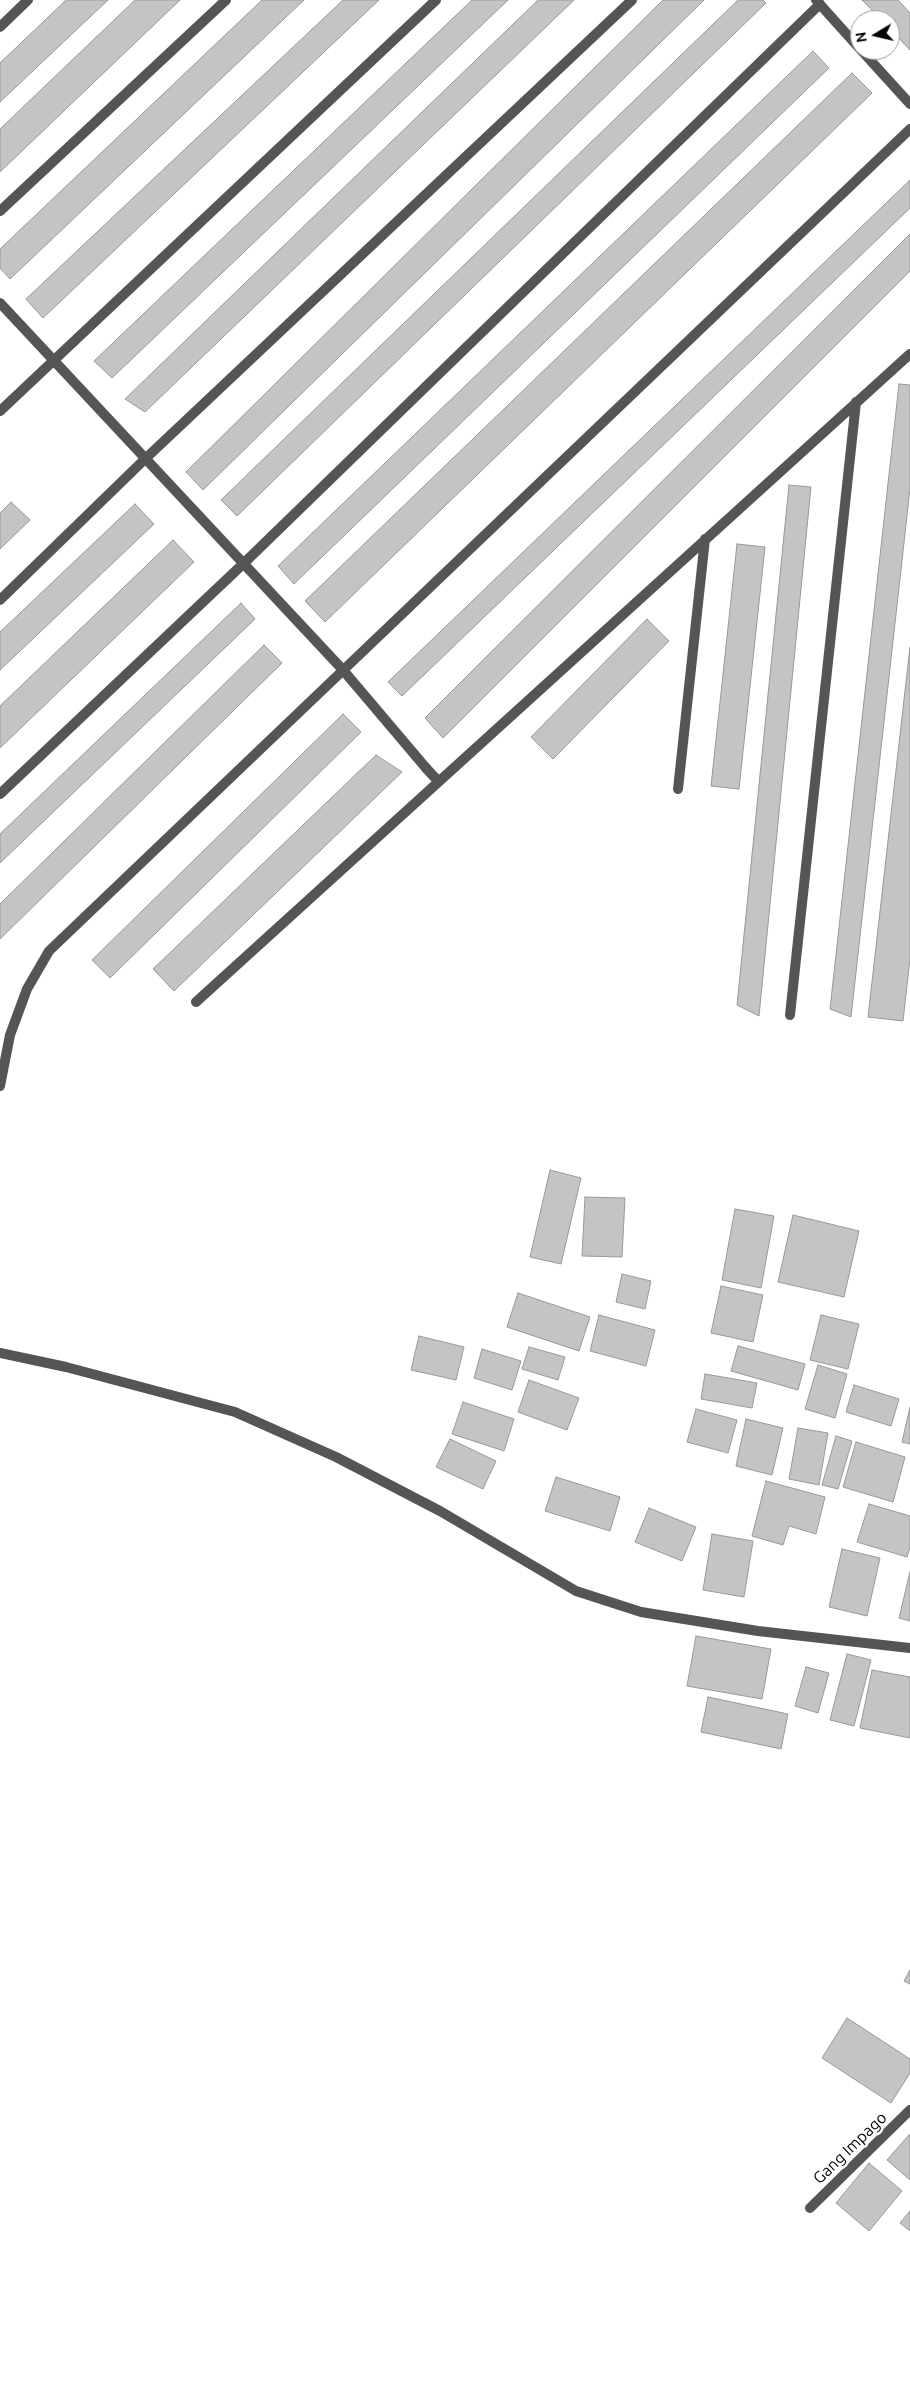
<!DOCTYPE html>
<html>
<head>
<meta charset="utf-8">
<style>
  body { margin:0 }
  #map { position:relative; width:910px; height:2396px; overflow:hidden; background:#fff; font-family:Ubuntu,sans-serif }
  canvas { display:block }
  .north { position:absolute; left:850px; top:10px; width:50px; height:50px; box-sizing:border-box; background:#fff; border:1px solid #999; border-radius:50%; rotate:261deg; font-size:14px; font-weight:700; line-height:20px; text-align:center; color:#000 }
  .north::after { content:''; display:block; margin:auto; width:18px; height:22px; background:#000; clip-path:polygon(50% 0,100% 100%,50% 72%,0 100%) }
</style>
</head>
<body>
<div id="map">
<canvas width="910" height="2396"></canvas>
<div class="north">N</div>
</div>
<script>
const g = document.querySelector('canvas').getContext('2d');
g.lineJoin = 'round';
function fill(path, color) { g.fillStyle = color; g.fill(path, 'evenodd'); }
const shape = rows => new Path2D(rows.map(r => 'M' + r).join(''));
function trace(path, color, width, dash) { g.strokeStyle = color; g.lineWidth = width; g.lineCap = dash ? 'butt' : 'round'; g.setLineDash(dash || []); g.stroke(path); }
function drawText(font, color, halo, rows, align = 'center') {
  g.font = font + ' Ubuntu,sans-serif'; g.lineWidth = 5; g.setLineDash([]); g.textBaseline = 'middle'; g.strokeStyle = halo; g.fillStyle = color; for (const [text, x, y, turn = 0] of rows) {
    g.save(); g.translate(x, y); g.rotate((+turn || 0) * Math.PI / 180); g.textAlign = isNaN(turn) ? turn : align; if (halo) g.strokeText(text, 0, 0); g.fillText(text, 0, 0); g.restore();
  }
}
const building = shape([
  [66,0,108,0,0,102,0,63,66,0],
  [135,0,180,0,0,172,0,129,135,0],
  [262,0,304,0,10,279,0,268,0,249,262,0],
  [343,0,379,0,43,318,26,299,343,0],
  [472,0,508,0,112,378,94,361,472,0],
  [538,0,574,0,145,412,125,399,538,0],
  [663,0,704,0,203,490,186,472,663,0],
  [738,0,763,0,766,3,237,516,221,500,738,0],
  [862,0,898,0,910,13,910,50,890,29,890,20,882,20,862,0],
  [813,51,829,68,294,584,278,566,813,51],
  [852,73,872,93,325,622,305,601,852,73],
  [910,180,910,208,402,696,388,682,910,180],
  [910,234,910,271,443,738,425,718,910,234],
  [899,384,910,385,910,489,851,1017,830,1009,899,384],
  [789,485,811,487,759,1016,737,1005,789,485],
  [11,502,30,520,0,549,0,513,11,502],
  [135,504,154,524,0,670,0,632,135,504],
  [173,540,194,562,0,748,0,706,173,540],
  [737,544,765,547,739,789,711,786,737,544],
  [241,603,255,619,0,863,0,834,241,603],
  [647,619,669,641,553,759,531,737,647,619],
  [264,645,282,663,0,939,0,904,264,645],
  [910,647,910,959,903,1021,868,1017,910,647],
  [343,714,361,732,110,978,92,960,343,714],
  [376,755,402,772,174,991,153,969,376,755],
  [550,1170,581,1178,561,1264,530,1257,550,1170],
  [585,1197,625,1198,622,1257,582,1256,585,1197],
  [735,1209,774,1216,761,1288,722,1280,735,1209],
  [793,1215,859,1231,844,1297,778,1282,793,1215],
  [622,1274,651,1281,645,1309,616,1302,622,1274],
  [721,1286,763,1295,753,1342,711,1333,721,1286],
  [518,1293,590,1317,579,1351,507,1327,518,1293],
  [599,1315,655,1330,646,1366,590,1351,599,1315],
  [821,1315,859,1324,848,1369,810,1360,821,1315],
  [419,1336,464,1347,456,1380,411,1370,419,1336],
  [738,1346,805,1364,798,1390,731,1371,738,1346],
  [529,1347,565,1357,558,1380,522,1369,529,1347],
  [482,1349,521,1361,512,1390,474,1378,482,1349],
  [818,1365,847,1374,835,1418,805,1409,818,1365],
  [705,1374,757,1383,752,1408,701,1399,705,1374],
  [529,1380,579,1398,567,1430,518,1412,529,1380],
  [854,1385,899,1399,891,1426,846,1412,854,1385],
  [463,1402,514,1419,504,1451,452,1434,463,1402],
  [910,1407,910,1444,902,1442,910,1407],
  [696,1409,737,1420,728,1453,687,1442,696,1409],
  [746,1419,783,1428,772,1475,736,1466,746,1419],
  [798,1428,828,1433,819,1485,789,1479,798,1428],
  [836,1436,852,1441,838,1489,822,1485,836,1436],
  [450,1439,496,1461,483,1489,436,1467,450,1439],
  [856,1442,905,1457,893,1502,843,1487,856,1442],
  [556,1477,620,1497,610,1531,545,1511,556,1477],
  [766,1481,825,1497,816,1534,789,1526,783,1545,752,1536,766,1481],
  [869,1504,910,1516,910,1547,907,1557,857,1542,869,1504],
  [649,1508,696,1527,682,1561,635,1542,649,1508],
  [712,1534,753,1541,744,1597,703,1590,712,1534],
  [842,1549,880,1558,867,1616,829,1607,842,1549],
  [910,1572,910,1621,899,1618,910,1572],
  [696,1636,771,1649,762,1699,687,1686,696,1636],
  [847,1654,871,1660,854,1726,830,1720,847,1654],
  [806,1667,829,1673,818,1713,795,1706,806,1667],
  [872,1670,910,1677,910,1738,860,1728,872,1670],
  [708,1697,788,1714,781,1749,701,1732,708,1697],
  [910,1970,910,1984,904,1981,910,1970],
  [847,2018,910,2059,910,2073,891,2103,822,2058,847,2018],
  [909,2135,910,2135,910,2180,887,2160,909,2135],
  [869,2163,902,2191,869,2231,836,2203,869,2163],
  [910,2211,910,2231,900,2223,910,2211]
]);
const service = shape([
  [426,768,438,781]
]);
const minor = shape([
  [816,0,860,49],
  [0,27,28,0],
  [861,50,910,104],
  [0,211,226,0],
  [0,303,343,670,426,768],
  [0,411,436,0],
  [0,600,145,459,632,0],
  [678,789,705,539],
  [0,794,243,564,820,4],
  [196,1002,910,354],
  [790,1015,856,402],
  [0,1086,10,1035,27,989,49,951,910,129],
  [0,1353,66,1367,235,1412,336,1457,440,1511,576,1591,641,1612,758,1631,910,1648],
  [810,2208,910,2110]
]);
const streetNames = [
  ["Gang Impago",850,2148,-44]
];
fill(building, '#c4c4c4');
trace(building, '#999', 1);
trace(service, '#555', 10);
trace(minor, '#555', 10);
drawText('16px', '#000', '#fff', streetNames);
</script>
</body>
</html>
